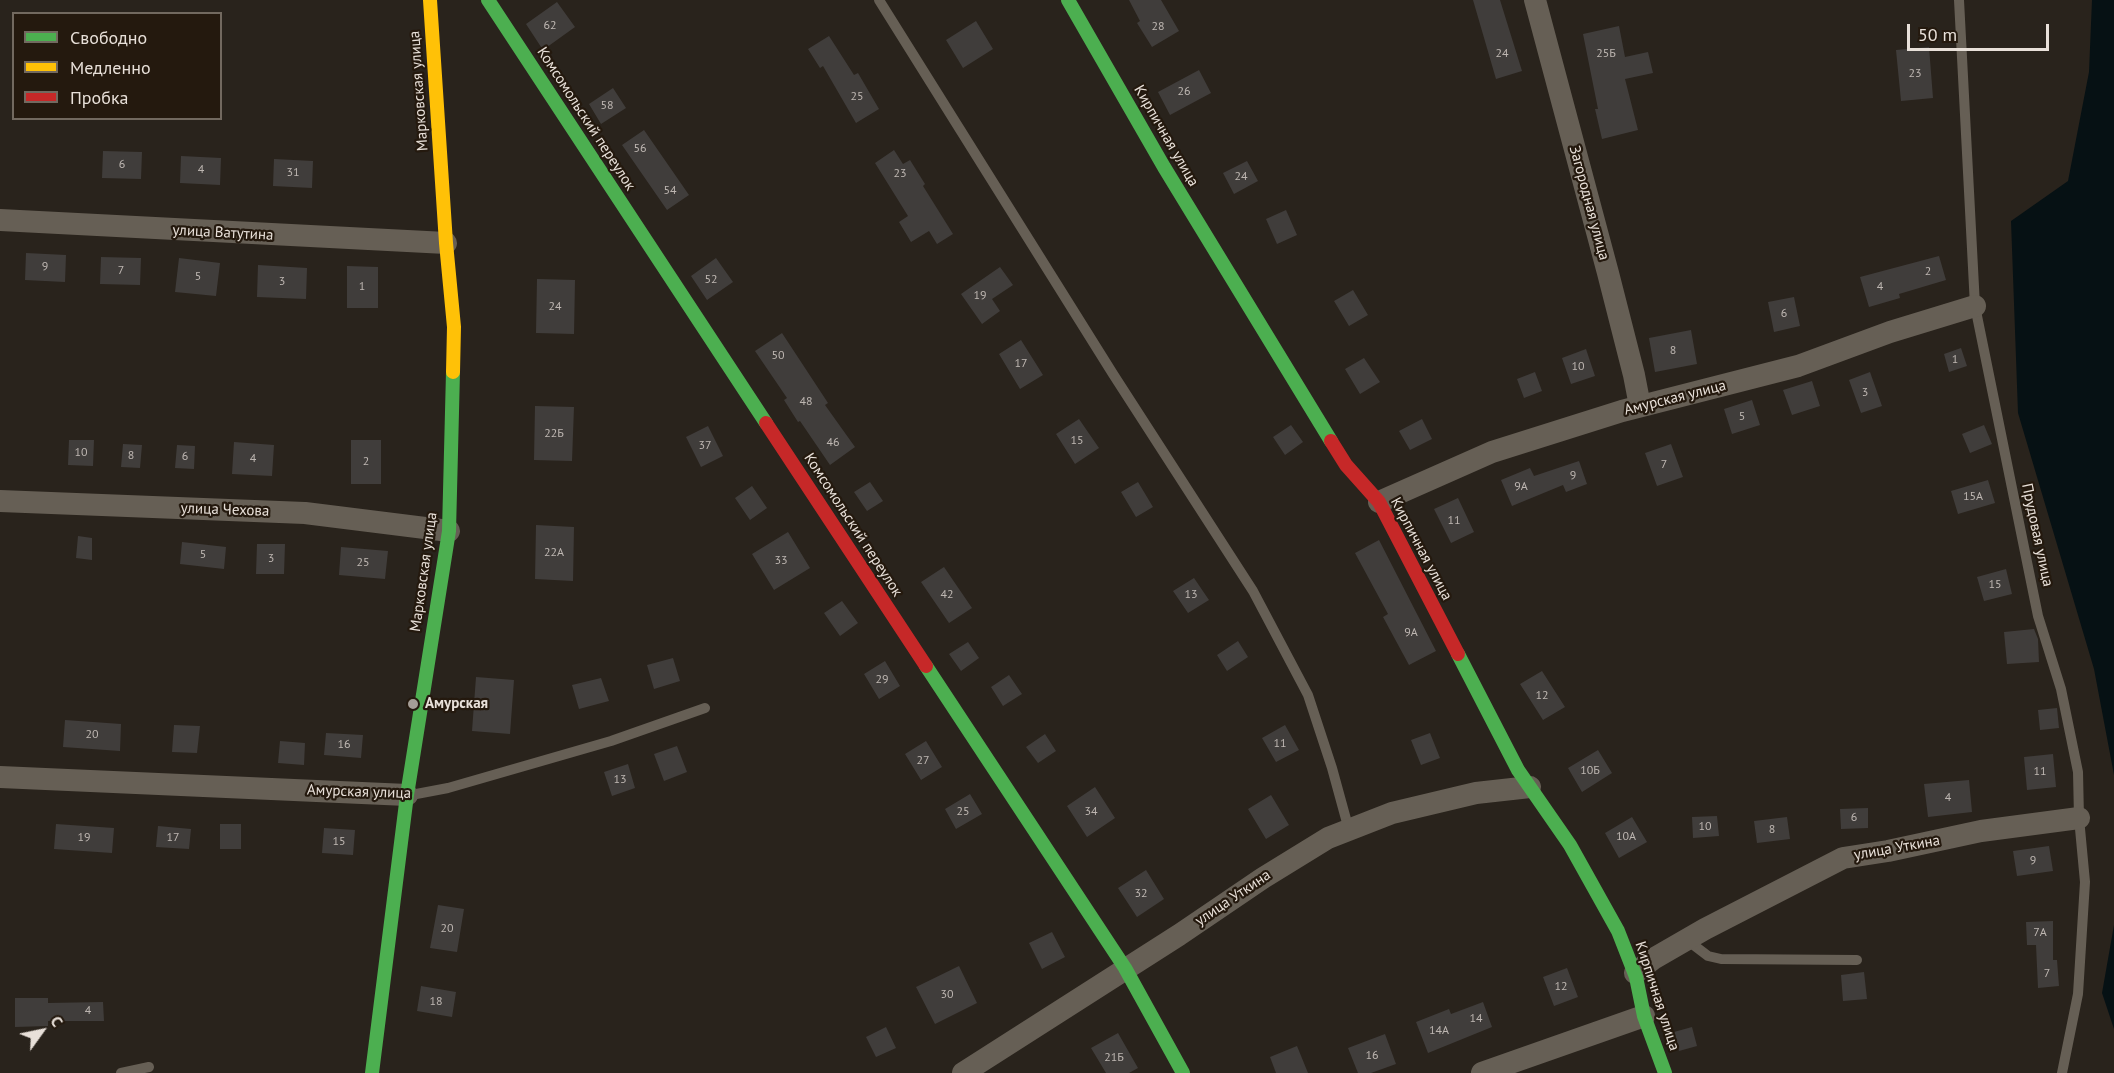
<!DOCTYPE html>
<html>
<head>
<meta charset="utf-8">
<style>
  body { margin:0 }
  #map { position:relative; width:2114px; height:1073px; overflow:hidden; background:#29231c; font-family:"PT Sans",sans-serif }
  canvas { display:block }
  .legend { position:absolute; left:12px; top:12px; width:210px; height:108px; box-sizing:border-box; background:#24190e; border:2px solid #72695f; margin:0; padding:8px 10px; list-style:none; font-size:18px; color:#e8e0d9 }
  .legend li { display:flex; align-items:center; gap:12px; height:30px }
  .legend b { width:30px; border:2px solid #72695f }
  .north { position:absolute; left:12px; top:1001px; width:60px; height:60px; -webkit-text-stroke:4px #24190e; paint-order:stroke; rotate:57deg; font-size:16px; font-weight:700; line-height:24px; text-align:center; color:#e8e0d9 }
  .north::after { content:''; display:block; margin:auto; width:21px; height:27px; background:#e8e0d9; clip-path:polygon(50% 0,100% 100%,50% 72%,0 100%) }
  .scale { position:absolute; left:1907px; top:24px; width:142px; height:27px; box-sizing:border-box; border:3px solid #e8e0d9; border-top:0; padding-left:8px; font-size:18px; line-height:21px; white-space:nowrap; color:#e8e0d9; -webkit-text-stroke:4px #24190e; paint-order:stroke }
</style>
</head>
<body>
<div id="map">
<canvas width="2114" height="1073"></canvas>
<ul class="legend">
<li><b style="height:8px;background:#4caf50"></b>Свободно</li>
<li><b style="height:8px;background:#ffc107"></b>Медленно</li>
<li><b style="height:8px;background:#c62828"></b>Пробка</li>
</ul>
<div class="north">С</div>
<div class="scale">50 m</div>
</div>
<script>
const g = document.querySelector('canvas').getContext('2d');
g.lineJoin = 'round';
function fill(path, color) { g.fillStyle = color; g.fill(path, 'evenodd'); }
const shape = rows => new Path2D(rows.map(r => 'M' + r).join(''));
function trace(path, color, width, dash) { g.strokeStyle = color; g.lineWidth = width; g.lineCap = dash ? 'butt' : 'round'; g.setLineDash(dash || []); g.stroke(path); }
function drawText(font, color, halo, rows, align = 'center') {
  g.font = font + ' "PT Sans",sans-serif'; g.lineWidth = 4.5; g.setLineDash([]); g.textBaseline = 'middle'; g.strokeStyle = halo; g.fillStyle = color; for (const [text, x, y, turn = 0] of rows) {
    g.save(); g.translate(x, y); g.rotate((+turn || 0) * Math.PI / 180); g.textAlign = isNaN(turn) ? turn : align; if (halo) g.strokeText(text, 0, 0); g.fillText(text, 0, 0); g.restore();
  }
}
const water = shape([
  [2092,0,2114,0,2114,775,2094,669,2018,413,2011,221,2068,181,2089,72],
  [2114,925,2114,1029,2102,993]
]);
const building = shape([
  [1129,0,1161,0,1179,31,1152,47,1137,23,1140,21],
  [1473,0,1500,0,1522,71,1496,79],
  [557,2,575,27,543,50,526,24],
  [976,21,993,49,963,68,946,40],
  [1619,26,1625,57,1648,52,1653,73,1625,79,1638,130,1602,139,1595,109,1598,109,1583,34],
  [829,36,854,75,858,73,879,109,856,123,823,66,820,68,808,49],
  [1929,47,1933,98,1901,101,1896,50],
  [1199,70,1211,93,1170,115,1158,92],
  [613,88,626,108,601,124,589,104],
  [644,130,689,195,667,210,622,145],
  [894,150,903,164,910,160,925,184,923,186,953,234,937,244,929,231,911,242,899,222,908,216,875,163],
  [103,151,142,152,141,179,102,178],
  [181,156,221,158,220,185,180,183],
  [274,159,313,161,312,188,273,186],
  [1247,161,1258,181,1234,194,1223,173],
  [1286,210,1297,235,1277,244,1266,219],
  [26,253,66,255,65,282,25,280],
  [1939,256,1946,280,1899,294,1900,298,1869,307,1860,277],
  [101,257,141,258,140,285,100,284],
  [179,258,220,263,216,296,175,292],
  [716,258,733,282,707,300,691,276],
  [258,265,307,268,306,299,257,297],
  [347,266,378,267,378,308,347,308],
  [1000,267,1013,285,992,299,1000,311,982,324,961,294],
  [537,279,575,280,574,334,536,333],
  [1353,290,1368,315,1349,326,1334,301],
  [1794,297,1800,326,1774,332,1768,302],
  [1691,330,1697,364,1655,372,1649,338],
  [782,333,828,403,825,405,855,447,830,465,800,421,798,422,784,400,787,398,755,351],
  [1021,340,1043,375,1020,389,999,354],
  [1961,348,1967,366,1949,372,1944,354],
  [1586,349,1595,376,1571,384,1562,358],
  [1364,358,1380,382,1360,394,1345,369],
  [1535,372,1542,391,1524,398,1517,379],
  [1870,372,1882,406,1861,413,1849,380],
  [1812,381,1820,406,1792,415,1783,390],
  [1752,400,1760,425,1732,434,1724,409],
  [535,406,574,407,572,461,534,460],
  [1079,419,1099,448,1075,464,1056,434],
  [1422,419,1432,439,1410,450,1399,431],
  [1291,425,1303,442,1285,455,1273,437],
  [1984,425,1992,444,1970,453,1962,434],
  [708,426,723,456,701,467,686,437],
  [69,440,94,440,93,466,68,465],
  [351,440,381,440,381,484,351,484],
  [234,442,274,445,272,476,232,474],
  [123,444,142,445,140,468,121,467],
  [1671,444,1683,477,1657,486,1645,453],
  [177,445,195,446,194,469,175,468],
  [1579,461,1587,484,1566,492,1563,485,1512,506,1501,480,1530,468,1534,476],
  [1988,480,1995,503,1958,514,1951,491],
  [870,482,883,501,867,511,854,492],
  [1138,482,1153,507,1136,517,1121,492],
  [752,486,767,508,750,520,735,498],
  [1458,498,1474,532,1451,543,1434,509],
  [536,525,574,527,573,581,535,579],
  [788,532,810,568,774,590,752,554],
  [78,536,92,538,92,560,76,558],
  [1379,540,1436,651,1409,665,1383,617,1388,614,1355,553],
  [182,542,226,547,224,569,180,564],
  [257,544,285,544,284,574,256,574],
  [341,547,388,551,385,579,339,575],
  [944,567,972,608,949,623,921,582],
  [2006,569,2012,594,1984,601,1977,577],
  [1194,578,1209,600,1188,613,1173,591],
  [842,601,858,623,840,636,824,613],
  [2034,629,2038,639,2039,662,2007,664,2004,632],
  [1238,641,1248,657,1227,671,1217,655],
  [968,642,979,658,961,671,949,654],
  [673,658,680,681,654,689,647,665],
  [885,661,900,686,879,699,864,674],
  [1542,671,1565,707,1543,720,1520,684],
  [1009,675,1022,694,1003,706,991,687],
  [476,677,514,680,510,734,472,731],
  [601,678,609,701,579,709,572,685],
  [2057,708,2059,728,2040,730,2038,710],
  [65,720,121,724,120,751,63,747],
  [174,725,200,726,197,753,172,752],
  [1285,725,1299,750,1276,762,1262,738],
  [326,733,363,735,361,758,324,755],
  [1430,733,1440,758,1421,765,1411,740],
  [1045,734,1056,751,1038,763,1026,747],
  [280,741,305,743,304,765,278,763],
  [926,741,942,767,921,780,905,754],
  [677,746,687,772,664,781,654,754],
  [1598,750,1612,773,1582,792,1568,768],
  [2053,754,2056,787,2027,790,2024,757],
  [628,764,635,788,612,796,604,772],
  [1969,780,1972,812,1928,817,1924,784],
  [1095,787,1115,818,1087,837,1067,806],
  [970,794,982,814,956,829,945,809],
  [1271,795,1289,825,1266,839,1248,809],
  [1868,808,1868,828,1841,829,1840,809],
  [1717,816,1719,836,1693,838,1692,817],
  [1632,817,1647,842,1619,858,1605,833],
  [1787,817,1790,839,1757,843,1754,821],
  [56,824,114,828,112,853,54,849],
  [220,824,241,824,241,849,220,849],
  [158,826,191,829,189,849,156,847],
  [324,828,355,830,353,855,322,853],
  [2049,846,2053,871,2017,876,2013,851],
  [1146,870,1164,899,1137,917,1118,888],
  [438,905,464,909,457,952,430,948],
  [2053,921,2053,960,2057,960,2059,986,2038,988,2036,945,2027,945,2026,922],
  [1052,932,1065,957,1042,969,1029,943],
  [959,966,977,1003,935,1024,916,987],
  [1567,968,1578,997,1554,1006,1543,977],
  [1864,972,1867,999,1843,1001,1841,975],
  [421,986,456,992,452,1017,417,1011],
  [15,998,48,998,48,1003,103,1002,104,1021,48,1021,48,1026,15,1027],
  [1483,1002,1492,1027,1428,1053,1416,1022,1449,1009,1451,1014],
  [886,1027,896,1048,876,1057,866,1037],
  [1692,1027,1697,1046,1679,1051,1674,1032],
  [1118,1033,1138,1068,1129,1073,1106,1073,1091,1048],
  [1385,1034,1396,1064,1371,1073,1358,1073,1348,1048],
  [1297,1046,1308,1073,1276,1073,1270,1057]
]);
const lane = shape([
  [879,0,1113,374,1253,591,1308,695,1332,768,1349,830],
  [1959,0,1975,306,2038,616,2061,689,2078,772,2079,818,2085,882,2078,994,2062,1073],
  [411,795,448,788,611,741,705,708],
  [1687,940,1708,956,1721,959,1857,960],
  [121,1073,149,1067]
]);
const street = shape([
  [1535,0,1608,273,1634,375,1640,406],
  [0,220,446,243],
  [0,501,305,513,449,531],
  [1379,502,1492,452,1622,411,1798,366,1890,332,1975,306],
  [0,777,407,795],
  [1635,973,1653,959,1705,929,1843,858,1888,851,1981,831,2079,818],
  [963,1073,1179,935,1263,878,1328,838,1392,813,1476,793,1530,787],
  [1482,1073,1644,1016]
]);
const fast = shape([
  [488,0,766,423],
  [1068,0,1164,167,1331,441],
  [1458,654,1518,770,1570,845,1618,931,1636,977,1644,1016,1665,1073],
  [926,666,1125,968,1183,1073],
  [372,1073,407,795,449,531,453,372]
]);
const slow = shape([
  [430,0,446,243,454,327,453,372]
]);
const jam = shape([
  [766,423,926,666],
  [1331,441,1346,465,1379,502,1458,654]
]);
const markers = [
  [413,704,6,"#a59e97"]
];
const numberNames = [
  ["62",550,26],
  ["28",1158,27],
  ["24",1502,54],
  ["25Б",1606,54],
  ["23",1915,74],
  ["26",1184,92],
  ["25",857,97],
  ["58",607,106],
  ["56",640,149],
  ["6",122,165],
  ["4",201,170],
  ["31",293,173],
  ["23",900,174],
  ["24",1241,177],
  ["54",670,191],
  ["9",45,267],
  ["7",121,271],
  ["2",1928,272],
  ["5",198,277],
  ["52",711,280],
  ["3",282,282],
  ["1",362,287],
  ["4",1880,287],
  ["19",980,296],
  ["24",555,307],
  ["6",1784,314],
  ["8",1673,351],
  ["50",778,356],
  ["1",1955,360],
  ["17",1021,364],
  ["10",1578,367],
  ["3",1865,393],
  ["48",806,402],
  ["5",1742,417],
  ["22Б",554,434],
  ["15",1077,441],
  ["46",833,443],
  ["37",705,446],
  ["10",81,453],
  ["8",131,456],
  ["6",185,457],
  ["4",253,459],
  ["2",366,462],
  ["7",1664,465],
  ["9",1573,476],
  ["9А",1521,487],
  ["15А",1973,497],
  ["11",1454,521],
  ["22А",554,553],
  ["5",203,555],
  ["3",271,559],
  ["33",781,561],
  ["25",363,563],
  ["15",1995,585],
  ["42",947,595],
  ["13",1191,595],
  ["9А",1411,633],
  ["29",882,680],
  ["12",1542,696],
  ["20",92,735],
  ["11",1280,744],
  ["16",344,745],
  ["27",923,761],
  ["10Б",1590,771],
  ["11",2040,772],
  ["13",620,780],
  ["4",1948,798],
  ["25",963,812],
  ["34",1091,812],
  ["6",1854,818],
  ["10",1705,827],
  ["8",1772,830],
  ["10А",1626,837],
  ["19",84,838],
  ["17",173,838],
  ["15",339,842],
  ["9",2033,861],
  ["32",1141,894],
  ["20",447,929],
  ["7А",2040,933],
  ["7",2047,974],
  ["12",1561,987],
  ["30",947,995],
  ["18",436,1002],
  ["4",88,1011],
  ["14",1476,1019],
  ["14А",1439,1031],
  ["16",1372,1056],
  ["21Б",1114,1058]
];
const streetNames = [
  ["Марковская улица",419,91,-94],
  ["Комсомольский переулок",586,119,57],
  ["Кирпичная улица",1166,136,60],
  ["Загородная улица",1589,203,75],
  ["улица Ватутина",223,233,3],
  ["Амурская улица",1675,398,-14],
  ["улица Чехова",225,510,2],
  ["Комсомольский переулок",853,525,57],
  ["Прудовая улица",2037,535,78],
  ["Кирпичная улица",1421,549,62],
  ["Марковская улица",424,572,-82],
  ["Амурская улица",359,792,2],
  ["улица Уткина",1897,848,-10],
  ["улица Уткина",1233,898,-34],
  ["Кирпичная улица",1657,996,72]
];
const poiNames = [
  ["Амурская",425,704]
];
fill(water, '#061114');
fill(building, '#403d3b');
trace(lane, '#665f55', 10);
trace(street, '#665f55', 22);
trace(fast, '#4caf50', 14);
trace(slow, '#ffc107', 14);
trace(jam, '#c62828', 14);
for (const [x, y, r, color] of markers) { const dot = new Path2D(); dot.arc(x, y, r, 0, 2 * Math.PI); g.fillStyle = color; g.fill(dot); trace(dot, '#24190e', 2); }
drawText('12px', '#beb7b2', null, numberNames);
drawText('15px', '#e8e0d9', '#24190e', streetNames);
drawText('bold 15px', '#e8e0d9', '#24190e', poiNames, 'left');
</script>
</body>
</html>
